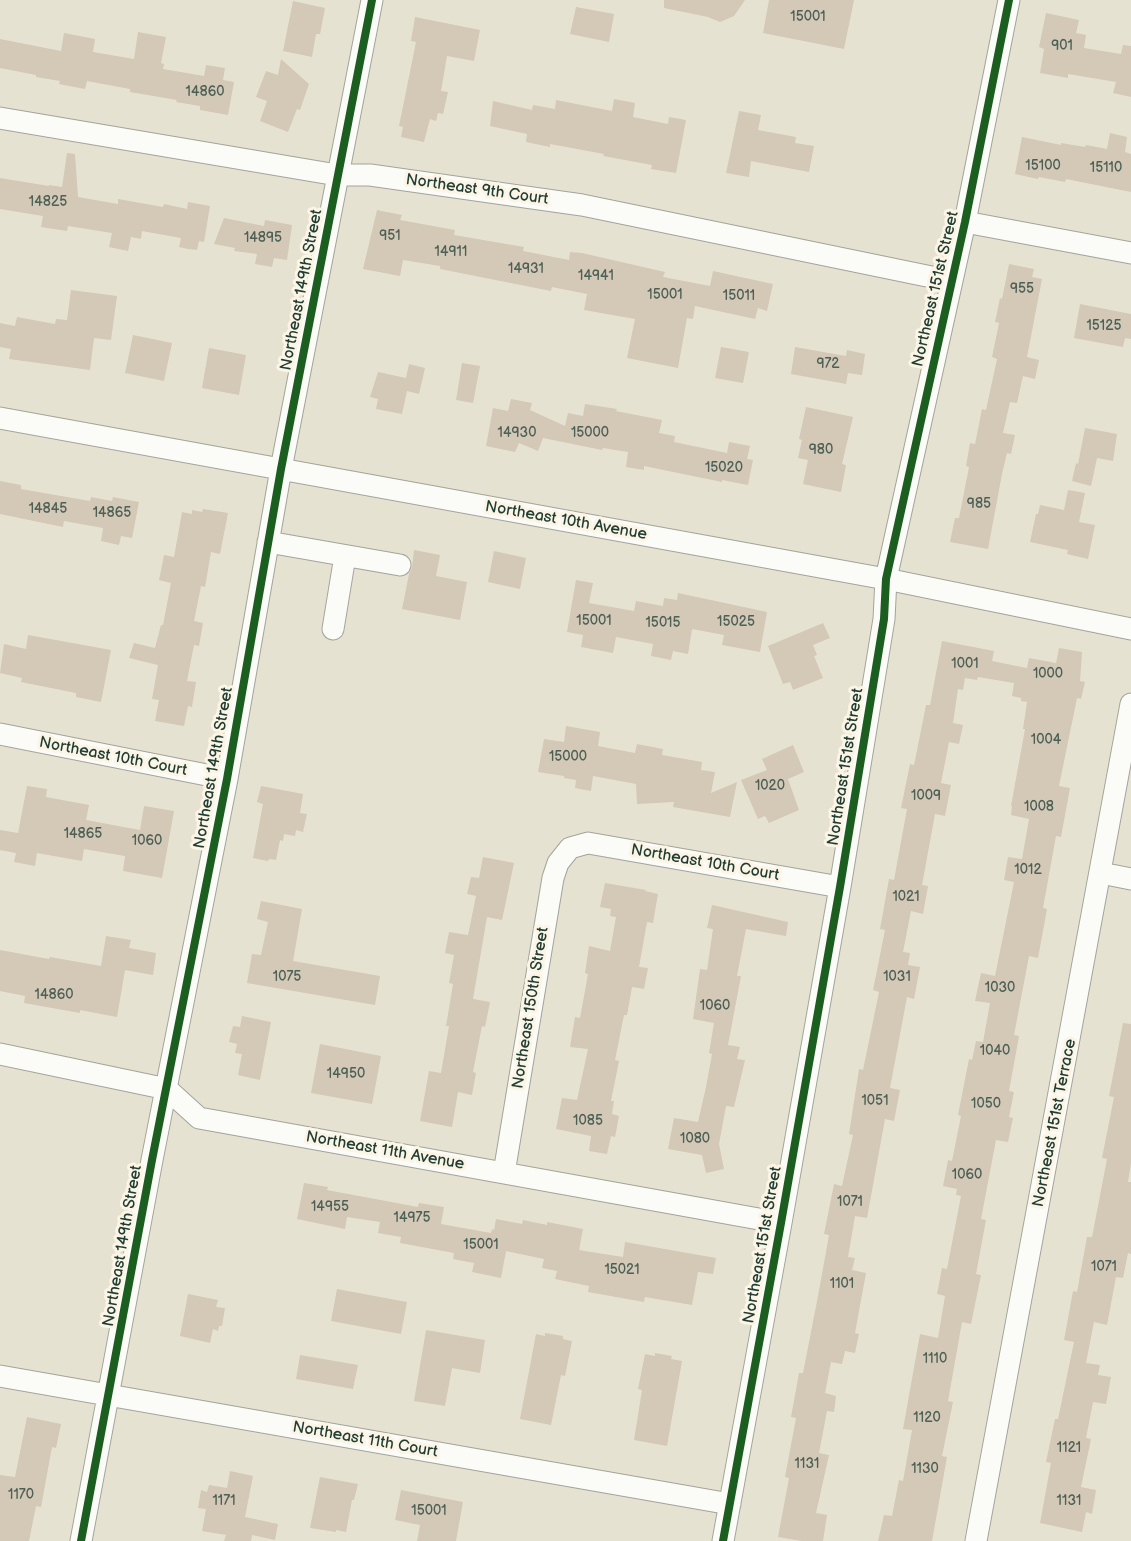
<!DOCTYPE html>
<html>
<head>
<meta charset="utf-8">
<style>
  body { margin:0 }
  canvas { display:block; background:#e6e2d1 }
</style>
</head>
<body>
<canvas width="1131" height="1541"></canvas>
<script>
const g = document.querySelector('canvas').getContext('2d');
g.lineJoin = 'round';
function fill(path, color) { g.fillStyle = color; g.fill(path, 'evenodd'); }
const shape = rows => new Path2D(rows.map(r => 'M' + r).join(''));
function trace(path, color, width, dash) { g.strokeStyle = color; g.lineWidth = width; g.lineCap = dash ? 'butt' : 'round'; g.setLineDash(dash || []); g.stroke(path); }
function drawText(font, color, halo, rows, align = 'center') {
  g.font = font + ' "Balsamiq Sans",sans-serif'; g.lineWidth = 6; g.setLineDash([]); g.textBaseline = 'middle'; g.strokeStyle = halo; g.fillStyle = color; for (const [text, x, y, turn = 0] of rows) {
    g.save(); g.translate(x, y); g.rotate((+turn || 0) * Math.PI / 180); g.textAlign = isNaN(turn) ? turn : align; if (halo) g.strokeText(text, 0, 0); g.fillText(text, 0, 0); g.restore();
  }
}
const building = shape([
  [664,0,745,0,734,16,720,22,708,17,664,8],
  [769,0,854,0,844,49,763,33],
  [293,1,325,8,320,34,316,34,312,57,283,51],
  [576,7,614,14,609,42,570,34],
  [1046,13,1079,20,1076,33,1086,35,1084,48,1121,54,1123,45,1131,46,1131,97,1113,93,1116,82,1068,74,1068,78,1040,73,1044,49,1039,47],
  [415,17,480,30,474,61,447,56,441,91,448,92,443,114,438,113,436,121,430,119,424,142,401,137,403,127,399,126,416,42,411,41],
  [138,32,166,37,161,63,164,64,163,69,204,76,206,65,225,68,223,80,234,82,228,115,200,110,200,106,176,102,177,100,130,92,130,89,87,81,85,89,59,84,60,81,36,77,36,75,0,68,0,39,61,51,64,33,95,39,93,52,134,59],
  [281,59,309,84,300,110,297,109,288,132,260,121,267,101,256,97,266,71,278,75],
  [614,99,635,103,633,117,668,124,669,117,686,120,676,173,651,169,652,165,603,156,604,154,550,144,550,147,526,142,527,134,490,126,493,101,532,110,533,105,555,109,556,100,612,111],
  [739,111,761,115,758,130,796,137,795,143,814,146,809,172,751,161,749,177,726,173],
  [1110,133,1127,137,1125,152,1131,154,1131,192,1066,179,1065,182,1039,177,1038,179,1015,174,1022,137,1061,145,1061,143,1085,147,1086,145,1107,149],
  [67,153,75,154,78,197,118,204,118,199,163,207,164,204,187,209,188,202,210,206,204,242,199,241,197,250,188,249,179,247,181,238,142,231,141,239,131,237,128,251,109,247,112,233,68,226,67,231,41,227,43,216,0,209,0,178,49,186,49,185,62,187],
  [377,210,402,215,400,220,455,230,454,235,524,247,523,251,569,260,570,252,582,253,665,272,663,277,710,286,713,271,773,284,767,311,758,308,755,319,695,306,693,319,687,318,678,368,627,358,635,319,584,310,587,294,552,287,551,291,440,269,440,266,403,260,400,276,363,269],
  [224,218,264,226,265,220,292,225,287,260,274,258,272,267,255,264,257,254,234,251,235,248,214,244],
  [1009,264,1034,269,1032,277,1042,279,1027,357,1039,360,1035,379,1023,376,1017,403,1010,402,1003,433,1015,435,1011,454,1007,453,1002,474,988,549,950,542,955,518,959,518,969,467,966,466,970,443,975,444,982,409,986,410,997,359,992,357,999,323,995,322,1000,298,1002,299],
  [71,290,117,296,111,340,94,338,90,370,9,359,11,349,0,347,0,323,15,326,17,317,55,324,56,319,67,320],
  [1080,304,1131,314,1131,339,1125,338,1123,347,1074,338],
  [133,335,172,343,164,381,125,373],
  [721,347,749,352,743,383,715,378],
  [795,347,846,356,847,350,865,354,862,375,848,373,846,384,791,374],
  [209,348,246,355,239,395,202,388],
  [462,363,480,366,473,403,456,400],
  [409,364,425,368,419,394,407,391,402,414,376,409,378,399,370,397,378,372,406,378],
  [511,399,532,403,530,410,565,426,568,413,583,416,585,404,617,409,616,411,662,420,659,433,675,436,674,442,727,453,729,442,750,446,747,459,753,460,748,485,722,480,722,482,644,466,644,470,626,467,628,452,603,448,602,450,543,438,538,451,519,443,515,452,486,446,493,408,508,411],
  [806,407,853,417,842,464,846,465,841,492,803,484,808,460,798,458,802,440,799,439],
  [1085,428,1117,434,1113,461,1097,458,1091,486,1072,481,1076,463,1078,464],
  [0,481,21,485,21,489,90,501,91,497,112,501,113,497,139,502,132,538,121,536,119,545,101,541,103,528,64,521,63,527,0,514],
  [1068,490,1085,493,1079,522,1095,525,1088,559,1067,554,1068,550,1030,542,1036,514,1038,514,1040,505,1064,510],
  [203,509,228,513,220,554,211,552,205,587,201,586,194,621,203,623,199,646,194,645,187,681,196,682,192,707,188,706,184,726,155,721,159,700,152,699,158,665,129,658,134,643,155,648,161,625,163,625,171,583,159,580,164,555,174,557,182,512,192,514,192,510,202,512],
  [414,550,440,555,436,576,467,582,460,620,402,609,409,574,412,568],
  [494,551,526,558,520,589,488,582],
  [576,580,593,583,589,603,634,611,636,601,663,606,664,598,677,600,678,593,767,612,760,652,722,645,724,635,692,629,688,654,673,651,671,660,651,656,653,644,616,637,613,653,581,647,583,635,567,632],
  [823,623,830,638,813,645,817,655,814,656,823,678,793,690,790,682,783,684,768,646],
  [28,635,111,650,101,702,76,697,76,693,21,682,22,678,0,673,4,644,26,649],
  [942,641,994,651,992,661,1027,668,1029,658,1056,663,1059,648,1082,652,1080,681,1085,682,1081,699,1077,698,1059,786,1070,788,1061,837,1056,836,1043,908,1047,909,1038,958,1029,956,1014,1035,1019,1036,1009,1091,1014,1092,1009,1117,1013,1118,1008,1142,996,1140,981,1219,986,1220,976,1274,981,1275,971,1324,962,1322,948,1401,953,1402,942,1456,947,1457,932,1541,878,1541,884,1515,892,1516,899,1480,903,1481,912,1430,903,1429,920,1334,938,1338,945,1296,937,1294,942,1268,947,1269,961,1196,956,1195,957,1189,943,1186,948,1160,952,1161,961,1116,958,1115,969,1059,972,1060,976,1041,983,1042,990,1003,975,1001,981,973,995,976,1014,882,1004,880,1008,857,1022,859,1029,819,1011,815,1012,806,1011,806,1025,729,1023,729,1027,702,1021,701,1021,698,1012,696,1014,683,978,677,977,680,965,678,963,690,958,689,953,723,963,725,959,744,949,742,941,783,951,785,945,816,935,814,922,885,928,886,923,914,911,911,903,952,910,953,908,965,920,967,914,999,907,997,890,1088,900,1090,894,1121,885,1119,867,1218,855,1216,848,1257,855,1258,852,1270,866,1273,855,1333,859,1334,855,1353,845,1351,842,1364,831,1362,825,1393,836,1396,834,1412,827,1411,819,1453,829,1455,816,1513,827,1515,823,1541,802,1541,778,1537,789,1478,785,1477,796,1418,791,1417,799,1373,803,1373,818,1296,829,1235,824,1234,834,1184,842,1186,853,1135,849,1134,859,1069,863,1070,879,992,873,990,885,930,880,929,889,879,894,880,907,809,901,808,910,764,914,765,926,705,930,705],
  [566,726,600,732,598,746,635,753,637,744,663,749,662,755,702,762,701,770,715,772,711,793,737,782,730,817,673,807,674,802,637,804,636,784,593,776,591,791,575,788,576,780,564,778,564,776,538,772,544,739,564,742],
  [793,745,804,772,788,779,799,810,769,823,765,816,758,819,741,780,767,770,762,759],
  [27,786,47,789,46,797,89,805,86,820,140,830,144,806,174,811,162,878,123,871,125,856,84,849,82,861,37,853,35,866,14,862,16,853,0,850,0,830,18,833],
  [261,786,303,794,300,813,307,814,303,832,296,830,295,836,284,834,283,841,280,840,276,860,269,859,268,861,253,858,263,804,257,802],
  [483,857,514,863,502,920,487,917,473,999,490,1002,485,1027,482,1026,473,1072,476,1073,472,1095,458,1092,452,1127,420,1121,429,1071,441,1073,449,1026,446,1026,453,984,449,983,454,955,445,953,449,932,468,935,476,896,467,894,471,877,479,878],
  [605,883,646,890,645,891,658,894,653,923,647,922,639,967,648,968,644,989,632,987,627,1015,624,1015,615,1060,619,1061,611,1101,614,1101,612,1114,619,1116,615,1137,611,1136,607,1154,589,1151,591,1136,556,1129,562,1098,577,1100,588,1049,570,1047,575,1017,580,1018,588,974,585,973,589,946,610,951,616,917,610,916,611,909,600,907],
  [261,901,302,909,293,961,380,976,375,1005,247,983,252,954,261,955,268,922,257,919],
  [712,905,788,922,786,936,746,929,737,976,741,976,728,1045,740,1047,737,1059,745,1060,734,1107,726,1106,719,1144,724,1169,706,1173,702,1155,668,1149,674,1118,698,1122,706,1087,712,1054,709,1053,714,1023,693,1019,700,969,707,970,713,929,707,928],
  [106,936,131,940,129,948,156,953,153,975,125,970,117,1017,80,1010,80,1013,24,1003,25,996,0,991,0,950,49,959,50,957,101,966],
  [242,1016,271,1022,260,1080,238,1075,242,1054,235,1053,237,1044,229,1042,233,1026,240,1027],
  [1123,1023,1131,1024,1131,1163,1128,1182,1131,1182,1131,1254,1128,1253,1123,1278,1116,1277,1107,1325,1094,1322,1086,1363,1100,1365,1098,1375,1111,1377,1106,1404,1093,1402,1086,1438,1091,1439,1081,1487,1096,1490,1092,1514,1086,1512,1082,1532,1040,1523,1051,1463,1046,1462,1055,1419,1058,1419,1074,1342,1064,1340,1073,1291,1077,1292,1087,1237,1092,1237,1107,1159,1102,1158,1114,1097,1109,1096],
  [320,1044,381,1056,372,1104,311,1093],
  [304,1183,328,1187,327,1190,418,1207,419,1203,444,1207,441,1224,491,1233,492,1229,494,1230,496,1219,522,1224,523,1220,547,1225,547,1222,583,1229,579,1250,623,1257,625,1242,716,1258,713,1274,698,1272,692,1305,645,1297,644,1302,588,1292,589,1286,555,1279,557,1271,542,1268,544,1259,506,1251,501,1278,472,1272,474,1263,453,1259,454,1253,400,1243,401,1237,378,1233,380,1222,347,1217,345,1229,297,1219],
  [337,1289,407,1302,401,1334,331,1321],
  [188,1294,218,1300,216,1307,225,1308,222,1326,219,1326,218,1331,213,1329,210,1343,180,1336],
  [426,1330,485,1340,480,1373,452,1368,445,1406,414,1401],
  [545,1333,563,1336,563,1339,572,1341,565,1376,561,1375,551,1425,520,1419,536,1334,545,1336],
  [655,1353,672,1356,671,1359,682,1361,667,1446,634,1440,642,1390,638,1389,645,1354,655,1356],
  [300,1355,358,1365,353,1389,296,1379],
  [27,1417,61,1424,56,1448,52,1447,41,1507,36,1506,29,1541,0,1541,0,1475,15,1477],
  [230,1471,253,1476,245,1517,278,1524,275,1540,252,1535,251,1541,224,1541,226,1535,202,1531,206,1509,198,1508,201,1490,207,1492,209,1485,227,1488],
  [320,1477,358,1484,354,1500,352,1500,346,1532,336,1530,336,1532,310,1528],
  [401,1490,463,1502,456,1541,417,1541,420,1525,395,1520]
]);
const minor = shape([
  [0,118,337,175,370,175,582,205,951,281],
  [965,222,1131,253],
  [0,418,886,579,1131,629],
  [268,542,400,565],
  [333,629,345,556],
  [0,734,227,779],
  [1101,873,1131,879],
  [0,1054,167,1089,199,1118,781,1223],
  [504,1173,553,878,558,863,570,848,588,843,840,887],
  [0,1376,730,1504],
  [81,1541,152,1160,227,779,281,469,372,0],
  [723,1541,781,1223,840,887,884,619,886,579,965,222,1009,0],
  [976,1541,1131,704]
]);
const cycleway = shape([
  [81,1541,152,1160,227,779,281,469,372,0],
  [723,1541,781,1223,840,887,884,619,886,579,965,222,1009,0]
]);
const numberNames = [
  ["15001",808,17],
  ["901",1062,46],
  ["14860",205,92],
  ["15100",1043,166],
  ["15110",1106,168],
  ["14825",48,202],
  ["951",390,236],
  ["14895",263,238],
  ["14911",451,252],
  ["14931",526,269],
  ["14941",596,276],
  ["955",1022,289],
  ["15001",665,295],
  ["15011",739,296],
  ["15125",1104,326],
  ["972",828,364],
  ["14930",517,433],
  ["15000",590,433],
  ["980",821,450],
  ["15020",724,468],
  ["985",979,504],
  ["14845",48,509],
  ["14865",112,513],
  ["15001",594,621],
  ["15025",736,622],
  ["15015",663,623],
  ["1001",965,664],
  ["1000",1048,674],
  ["1004",1046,740],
  ["15000",568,757],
  ["1020",770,786],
  ["1009",926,796],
  ["1008",1039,807],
  ["14865",83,834],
  ["1060",147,841],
  ["1012",1028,870],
  ["1021",906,897],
  ["1075",287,977],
  ["1031",897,977],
  ["1030",1000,988],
  ["14860",54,995],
  ["1060",715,1006],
  ["1040",995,1051],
  ["14950",346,1074],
  ["1051",875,1101],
  ["1050",986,1104],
  ["1085",588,1121],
  ["1080",695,1139],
  ["1060",967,1175],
  ["1071",850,1202],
  ["14955",330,1207],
  ["14975",412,1218],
  ["15001",481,1245],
  ["1071",1104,1267],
  ["15021",622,1270],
  ["1101",842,1284],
  ["1110",935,1359],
  ["1120",927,1418],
  ["1121",1069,1448],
  ["1131",807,1464],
  ["1130",925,1469],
  ["1170",21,1495],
  ["1171",224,1501],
  ["1131",1069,1501],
  ["15001",429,1511]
];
const streetNames = [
  ["Northeast 9th Court",477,190,8],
  ["Northeast 151st Street",936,289,-77],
  ["Northeast 149th Street",302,290,-79],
  ["Northeast 10th Avenue",566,521,10],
  ["Northeast 10th Court",113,757,11],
  ["Northeast 151st Street",846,767,-81],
  ["Northeast 149th Street",214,768,-80],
  ["Northeast 10th Court",705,863,10],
  ["Northeast 150th Street",531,1008,-81],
  ["Northeast 151st Terrace",1055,1123,-79],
  ["Northeast 11th Avenue",385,1151,10],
  ["Northeast 151st Street",763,1245,-80],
  ["Northeast 149th Street",123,1246,-80],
  ["Northeast 11th Court",365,1440,10]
];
fill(building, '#d4c8b7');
trace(minor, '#a3a49a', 23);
trace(minor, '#fbfbf8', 21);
trace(cycleway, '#1b5e20', 8);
drawText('14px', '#4c6055', null, numberNames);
drawText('16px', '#1f3d34', '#fcf5e5', streetNames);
</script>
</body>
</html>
